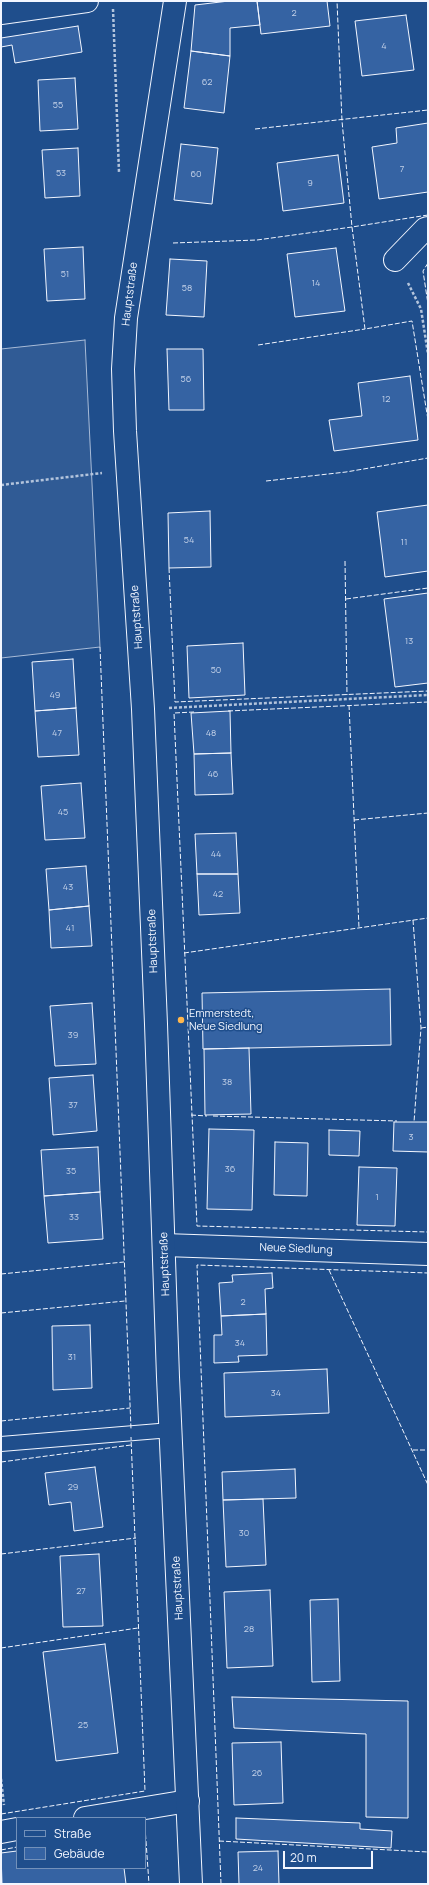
<!DOCTYPE html>
<html>
<head>
<meta charset="utf-8">
<style>
  body { margin:0 }
  #map { position:relative; width:429px; height:1885px; overflow:hidden; background:#1f4e8c; font-family:Manrope,sans-serif }
  canvas { display:block }
  .frame { position:absolute; inset:0; border:2px solid #f2f6ff; pointer-events:none }
  .legend { position:absolute; left:16px; top:1817px; width:130px; height:52px; box-sizing:border-box; background:#1f4e8c; border:1px solid #7391ba; margin:0; padding:5px 7px; list-style:none; font-size:12px; color:#f2f6ff }
  .legend li { display:flex; align-items:center; gap:8px; height:20px }
  .legend b { width:20px; border:1px solid #7391ba }
  .scale { position:absolute; left:283px; top:1851px; width:90px; height:18px; box-sizing:border-box; border:2px solid #f2f6ff; border-top:0; padding-left:5px; font-size:12px; line-height:14px; white-space:nowrap; color:#f2f6ff; -webkit-text-stroke:3px #1f4e8c; paint-order:stroke }
</style>
</head>
<body>
<div id="map">
<canvas width="429" height="1885"></canvas>
<div class="frame"></div>
<ul class="legend">
<li><b style="height:5px;background:#1f4e8c"></b>Straße</li>
<li><b style="height:11px;background:#3563a3"></b>Gebäude</li>
</ul>
<div class="scale">20 m</div>
</div>
<script>
const g = document.querySelector('canvas').getContext('2d');
g.lineJoin = 'round';
function fill(path, color) { g.fillStyle = color; g.fill(path, 'evenodd'); }
const shape = rows => new Path2D(rows.map(r => 'M' + r).join(''));
function trace(path, color, width, dash) { g.strokeStyle = color; g.lineWidth = width; g.lineCap = dash ? 'butt' : 'round'; g.setLineDash(dash || []); g.stroke(path); }
function drawText(font, color, halo, rows, align = 'center') {
  g.font = font + ' Manrope,sans-serif'; g.lineWidth = 3; g.setLineDash([]); g.textBaseline = 'middle'; g.strokeStyle = halo; g.fillStyle = color; for (const [text, x, y, turn = 0] of rows) {
    g.save(); g.translate(x, y); g.rotate((+turn || 0) * Math.PI / 180); g.textAlign = isNaN(turn) ? turn : align; if (halo) g.strokeText(text, 0, 0); g.fillText(text, 0, 0); g.restore();
  }
}
const built = shape([
  [85,340,100,647,1,658,1,349,85,340]
]);
const building = shape([
  [229,1,257,1,260,25,230,28,230,56,191,51,195,5,229,1],
  [257,1,327,1,330,26,261,34,257,1],
  [406,15,414,70,362,76,355,21,406,15],
  [78,26,82,52,15,63,12,45,1,47,1,38,78,26],
  [191,51,230,56,224,113,184,108,191,51],
  [75,78,78,129,40,131,38,80,75,78],
  [428,123,428,192,379,199,372,147,397,143,396,128,428,123],
  [181,144,218,148,212,204,174,200,181,144],
  [78,148,80,196,45,198,42,150,78,148],
  [338,155,344,203,283,211,277,163,338,155],
  [83,247,85,299,47,301,44,249,83,247],
  [336,248,345,311,295,317,287,254,336,248],
  [170,259,207,261,204,317,166,315,170,259],
  [167,349,203,349,204,410,169,410,167,349],
  [410,376,418,440,334,451,329,420,362,416,358,383,410,376],
  [428,505,428,571,385,577,377,512,428,505],
  [210,511,211,567,169,568,168,513,210,511],
  [428,593,428,683,395,687,384,599,428,593],
  [243,643,245,695,189,698,187,646,243,643],
  [73,659,76,708,35,711,32,662,73,659],
  [76,708,79,755,38,757,35,711,76,708],
  [230,711,231,753,194,754,191,713,230,711],
  [231,753,233,794,195,795,194,754,231,753],
  [81,783,85,838,45,840,41,786,81,783],
  [236,833,238,874,197,874,195,834,236,833],
  [86,866,89,906,49,910,46,869,86,866],
  [197,874,238,874,240,913,199,915,197,874],
  [89,906,92,946,51,948,49,910,89,906],
  [390,989,391,1045,203,1049,202,993,390,989],
  [92,1003,96,1064,55,1066,50,1006,92,1003],
  [249,1048,251,1114,205,1115,204,1049,249,1048],
  [93,1075,97,1131,53,1135,49,1078,93,1075],
  [394,1122,428,1122,428,1152,393,1151,394,1122],
  [209,1129,254,1130,252,1210,207,1209,209,1129],
  [329,1130,360,1131,359,1156,329,1155,329,1130],
  [275,1142,308,1143,307,1196,274,1195,275,1142],
  [98,1147,100,1192,44,1196,41,1150,98,1147],
  [359,1167,397,1168,395,1226,357,1225,359,1167],
  [100,1192,103,1239,48,1243,44,1196,100,1192],
  [272,1273,273,1288,265,1289,266,1314,221,1316,219,1283,233,1282,232,1275,272,1273],
  [266,1314,267,1355,238,1356,239,1362,214,1363,214,1335,222,1335,221,1316,266,1314],
  [90,1325,92,1388,53,1390,52,1326,90,1325],
  [327,1369,329,1413,225,1417,224,1373,327,1369],
  [95,1467,103,1527,74,1531,71,1502,49,1505,45,1473,95,1467],
  [295,1469,296,1498,223,1500,222,1472,295,1469],
  [263,1499,266,1565,226,1567,223,1500,263,1499],
  [99,1554,103,1626,63,1627,60,1556,99,1554],
  [270,1590,273,1666,227,1668,224,1592,270,1590],
  [338,1599,340,1681,312,1682,310,1600,338,1599],
  [105,1644,118,1753,56,1761,43,1652,105,1644],
  [232,1697,408,1701,408,1818,366,1817,366,1734,234,1728,232,1697],
  [281,1742,283,1803,234,1805,232,1743,281,1742],
  [236,1818,360,1823,360,1829,392,1831,391,1848,236,1839,236,1818],
  [17,1851,17,1868,124,1868,126,1884,2,1884,1,1853,17,1851],
  [278,1851,279,1884,239,1884,238,1852,278,1851]
]);
const path = shape([
  [113,9,119,172],
  [408,283,421,309,428,354],
  [1,485,102,473],
  [169,708,428,695],
  [1,1779,4,1805]
]);
const lane = shape([
  [1,1444,171,1430]
]);
const street = shape([
  [1,13,87,1],
  [395,260,425,229,428,228],
  [164,1245,428,1254],
  [85,1818,188,1801],
  [1,1832,17,1829]
]);
const secondary = shape([
  [175,1,126,318,123,369,125,431,143,709,156,1024,168,1377,191,1884]
]);
const fence = shape([
  [255,129,428,110],
  [428,215,352,227,365,329,412,321,428,420],
  [173,243,257,240,352,227,342,121,337,1],
  [428,263,423,271,428,304],
  [258,345,365,329],
  [266,481,346,472,428,458],
  [345,561,347,695],
  [169,568,175,702,428,691],
  [346,599,428,588],
  [100,647,131,1429],
  [349,705,359,928],
  [228,711,428,702],
  [194,712,174,713,197,1226,428,1232],
  [354,820,428,813],
  [413,920,421,1028,414,1122],
  [184,953,428,918],
  [421,1028,428,1027],
  [191,1115,207,1116],
  [213,1116,397,1121],
  [329,1270,428,1485],
  [1,1274,124,1262],
  [1,1313,125,1301],
  [1,1421,130,1408],
  [413,1450,428,1450],
  [1,1462,131,1445],
  [1,1554,136,1538],
  [1,1648,138,1628],
  [1,1814,145,1791,131,1437],
  [145,1827,149,1884],
  [219,1841,428,1852],
  [1,1850,17,1847],
  [221,1884,197,1265,428,1273]
]);
const markers = [
  [181,1020,4,"#ffb74d"]
];
const numberNames = [
  ["2",294,13],
  ["4",384,46],
  ["62",207,82],
  ["55",58,105],
  ["7",402,169],
  ["53",61,173],
  ["60",196,174],
  ["9",310,183],
  ["51",65,274],
  ["14",316,283],
  ["58",187,288],
  ["56",186,379],
  ["12",386,399],
  ["54",189,540],
  ["11",404,542],
  ["13",409,641],
  ["50",216,670],
  ["49",55,695],
  ["47",57,733],
  ["48",211,733],
  ["46",213,774],
  ["45",63,812],
  ["44",216,854],
  ["43",68,887],
  ["42",218,894],
  ["41",70,928],
  ["39",73,1035],
  ["38",227,1082],
  ["37",73,1105],
  ["3",411,1137],
  ["36",230,1169],
  ["35",71,1171],
  ["1",377,1197],
  ["33",74,1217],
  ["2",243,1302],
  ["34",240,1343],
  ["31",72,1357],
  ["34",276,1393],
  ["29",73,1487],
  ["30",244,1533],
  ["27",81,1591],
  ["28",249,1629],
  ["25",83,1725],
  ["26",257,1773],
  ["24",258,1868]
];
const streetNames = [
  ["Hauptstraße",130,294,-83],
  ["Hauptstraße",137,617,-94],
  ["Hauptstraße",153,941,-92],
  ["Neue Siedlung",296,1249,2],
  ["Hauptstraße",165,1264,-92],
  ["Hauptstraße",178,1588,-93]
];
const poiNames = [
  ["Emmerstedt,",189,1014],
  ["Neue Siedlung",189,1027]
];
fill(built, '#305b95');
trace(built, '#a8bbd7', 1);
fill(building, '#3563a3');
trace(building, '#f2f6ff', 1);
trace(lane, '#f2f6ff', 16);
trace(street, '#f2f6ff', 24);
trace(secondary, '#f2f6ff', 24);
trace(path, '#b3c4dc', 2.5, [3, 2]);
trace(lane, '#1f4e8c', 14);
trace(street, '#1f4e8c', 22);
trace(secondary, '#1f4e8c', 22);
trace(fence, '#f2f6ff', 1, [5, 2]);
for (const [x, y, r, color] of markers) { const dot = new Path2D(); dot.arc(x, y, r, 0, 2 * Math.PI); g.fillStyle = color; g.fill(dot); trace(dot, '#1f4e8c', 1.5); }
drawText('9px', '#c3d1e8', null, numberNames);
drawText('11px', '#f2f6ff', '#1f4e8c', streetNames);
drawText('11px', '#f2f6ff', '#1f4e8c', poiNames, 'left');
</script>
</body>
</html>
